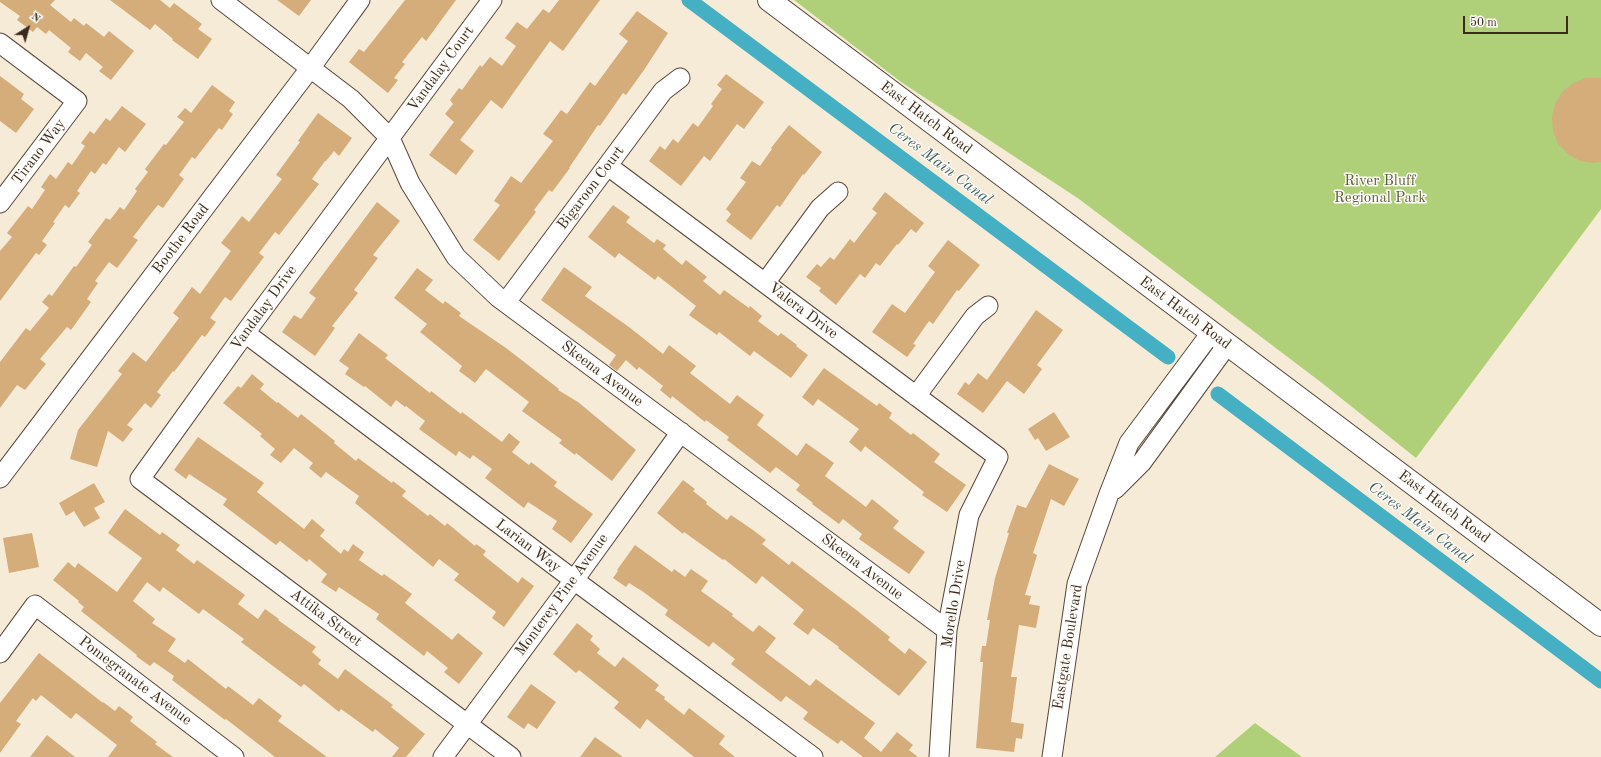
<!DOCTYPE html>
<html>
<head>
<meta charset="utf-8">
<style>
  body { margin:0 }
  #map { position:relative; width:1601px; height:757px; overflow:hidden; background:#f6ebd6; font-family:"Old Standard TT",serif }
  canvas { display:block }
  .north { position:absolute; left:8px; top:8px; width:40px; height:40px; -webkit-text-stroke:3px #fdfcf7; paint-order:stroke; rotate:37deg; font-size:11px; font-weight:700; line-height:16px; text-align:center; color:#3b2a1e }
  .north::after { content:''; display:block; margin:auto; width:14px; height:18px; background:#3b2a1e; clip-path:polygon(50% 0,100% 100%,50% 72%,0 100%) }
  .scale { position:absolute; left:1463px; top:16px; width:105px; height:18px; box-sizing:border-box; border:2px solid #3b2a1e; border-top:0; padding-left:5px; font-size:12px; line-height:14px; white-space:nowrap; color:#3b2a1e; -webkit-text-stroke:3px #fdfcf7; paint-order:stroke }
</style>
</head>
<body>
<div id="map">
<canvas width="1601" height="757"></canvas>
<div class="north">N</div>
<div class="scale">50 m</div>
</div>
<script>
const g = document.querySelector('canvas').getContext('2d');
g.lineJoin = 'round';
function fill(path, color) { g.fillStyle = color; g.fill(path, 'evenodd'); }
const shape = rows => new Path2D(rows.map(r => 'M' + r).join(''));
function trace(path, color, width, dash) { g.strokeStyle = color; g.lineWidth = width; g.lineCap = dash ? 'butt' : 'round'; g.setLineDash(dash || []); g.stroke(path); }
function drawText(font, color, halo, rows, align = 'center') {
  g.font = font + ' "Old Standard TT",serif'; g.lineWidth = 3; g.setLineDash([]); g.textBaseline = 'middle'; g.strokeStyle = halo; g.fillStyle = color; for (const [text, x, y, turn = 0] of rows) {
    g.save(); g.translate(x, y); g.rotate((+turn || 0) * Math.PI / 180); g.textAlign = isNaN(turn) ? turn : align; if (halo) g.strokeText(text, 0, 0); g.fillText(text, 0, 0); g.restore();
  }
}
const green = shape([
  [794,0,1601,0,1601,209,1416,458,1322,383,1079,199,901,82],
  [1255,723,1302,757,1215,757]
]);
const canal = shape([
  [689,0,1168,357],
  [1218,394,1601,681]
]);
const building = shape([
  [0,0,55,0,50,5,71,22,74,18,84,26,86,23,104,37,109,31,134,51,111,80,99,71,103,67,86,53,80,61,68,52,71,48,49,30,46,34,37,27,33,32,17,20,20,16,0,2],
  [110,0,160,0,170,8,174,3,202,24,198,29,212,39,198,59,172,40,173,39,155,24,150,30],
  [277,0,311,0,299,16],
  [405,0,456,0,426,41,422,37,402,62,405,64,394,78,398,80,388,93,349,62,359,49,364,52],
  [559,0,600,0,563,51,550,41,502,109,491,100,460,140,474,151,456,175,429,155,454,122,445,114,453,104,450,100,459,88,462,90,480,65,482,67,490,57,502,66,516,46,505,38,517,22,527,29,543,9,549,13],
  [637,11,668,33,644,70,626,95,623,93,600,126,598,125,569,168,570,168,552,192,549,190,534,210,536,212,499,261,473,240,500,205,494,201,511,176,521,183,553,141,543,134,561,110,567,114,590,82,595,86,628,41,619,34],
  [726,74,764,102,744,129,737,124,710,161,704,156,681,186,649,161,660,146,665,150,673,139,678,143,693,123,698,127,713,106,711,104,722,89,717,85],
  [0,76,24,94,21,99,34,109,16,133,0,121],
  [1586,78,1601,78,1601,162,1593,163,1580,161,1568,154,1558,144,1553,131,1552,117,1555,104,1562,92,1573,83],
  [212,85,235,102,229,111,233,114,222,130,219,128,195,159,192,157,179,175,184,179,163,208,158,205,149,216,133,237,138,240,117,268,109,262,95,281,98,283,87,299,91,302,71,330,67,327,40,359,46,364,25,390,17,385,0,408,0,362,26,328,30,331,49,308,42,302,49,294,52,296,74,266,76,267,92,245,88,242,106,218,110,220,120,207,124,210,137,191,135,189,148,172,145,169,164,144,166,145,184,122,177,117,185,108,191,113],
  [122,106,146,124,125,152,119,147,106,165,103,163,95,174,91,171,77,191,80,193,69,208,65,205,53,222,55,223,42,241,47,245,39,255,36,253,0,301,0,251,12,237,7,233,28,206,32,209,45,190,41,187,50,174,56,179,68,162,72,165,85,146,81,143,90,131,94,134,106,118,110,121],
  [318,113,352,138,339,156,334,151,326,161,325,161,312,179,319,184,308,198,279,235,275,232,259,253,264,257,231,301,225,297,210,318,216,322,205,337,202,335,174,372,173,371,157,392,161,395,151,408,145,403,127,425,133,429,123,442,108,431,97,467,70,459,78,430,122,374,118,371,133,352,146,362,179,318,173,313,192,287,200,294,231,251,221,243,242,216,249,222,282,179,276,175,300,142,298,141],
  [789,125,822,152,804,175,803,174,780,207,777,205,751,240,726,221,731,214,726,209,746,182,740,178,752,161,760,166,772,149,771,148],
  [885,192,924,223,916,233,911,229,898,245,897,244,880,266,876,263,865,278,860,274,836,305,819,291,821,288,806,277,817,264,821,267,830,257,834,260,850,239,854,243,877,213,872,209],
  [377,202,400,221,373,255,378,258,354,290,358,293,332,326,335,328,315,356,282,332,294,315,301,319,316,298,309,293],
  [613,205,630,217,626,222,654,243,657,239,666,245,663,249,682,265,686,260,707,277,703,281,720,295,724,290,749,308,750,306,762,316,758,321,778,336,781,333,797,345,796,346,808,355,791,378,754,351,750,356,719,332,717,335,689,315,696,306,658,276,655,280,619,253,615,258,588,237],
  [948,240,980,265,959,291,957,290,933,324,929,321,913,344,916,345,907,357,872,332,892,304,905,313,935,272,928,266],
  [564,267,592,287,585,296,629,327,663,354,669,345,696,366,690,373,730,404,737,395,764,415,757,425,797,456,806,443,834,463,825,476,866,507,872,499,899,521,893,528,925,552,909,574,859,539,862,534,843,519,839,524,812,504,813,503,796,490,800,485,776,467,770,473,727,440,729,437,706,420,705,422,672,396,671,399,660,390,663,386,639,367,637,370,626,360,617,371,609,365,616,355,541,300],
  [417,268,433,280,425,290,443,304,445,301,461,313,459,316,506,348,559,389,558,390,578,402,636,450,612,481,576,453,575,455,559,443,562,440,522,411,529,402,486,369,475,383,459,371,462,366,420,332,427,324,394,298],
  [1036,310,1063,330,1037,365,1042,369,1024,394,1007,381,983,413,957,394,965,382,969,385,978,373,987,380],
  [359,333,388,355,385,358,430,393,431,391,461,414,462,412,502,442,509,433,520,442,512,452,529,465,531,462,557,482,554,486,593,514,571,543,552,529,557,521,528,502,524,508,485,478,492,469,473,455,470,459,459,451,456,456,419,429,425,421,406,406,405,407,396,400,391,407,365,386,364,387,345,374,349,368,339,361],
  [824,368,877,406,879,403,892,413,889,418,911,435,913,433,940,454,934,462,966,485,947,512,922,495,924,492,865,446,861,452,849,442,859,429,818,399,813,406,802,397],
  [252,374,264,384,260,389,277,403,278,402,298,418,301,414,335,441,334,443,356,461,358,458,392,483,393,481,406,491,402,496,428,516,430,514,445,526,447,523,475,546,476,544,486,551,483,555,518,583,522,577,534,586,504,627,492,618,496,612,454,580,459,574,439,559,433,567,355,503,359,496,326,472,321,478,309,468,313,463,294,448,281,463,270,455,275,449,260,436,262,434,223,403,238,386,241,388],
  [1054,412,1070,437,1046,451,1038,438,1035,440,1028,429],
  [198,437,264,483,257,492,304,529,312,519,325,530,320,536,341,554,344,549,348,552,353,544,364,552,359,560,382,576,384,574,412,594,405,603,452,640,458,633,483,653,459,684,444,672,448,668,427,651,424,656,376,619,379,614,339,587,336,592,321,582,327,574,309,559,307,562,280,541,276,545,223,505,227,499,189,474,186,479,174,470],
  [1049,464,1079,479,1064,506,1051,499,1033,553,1037,555,1025,595,1031,596,1029,604,1040,606,1036,628,1019,625,1011,677,1017,677,1011,722,1024,724,1022,739,1016,738,1014,752,976,748,983,662,980,662,982,646,986,646,990,620,987,620,995,578,1009,533,1007,533,1017,505,1026,508],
  [683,480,695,489,693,491,707,502,706,504,727,520,731,515,753,530,766,540,762,544,789,565,792,561,855,609,890,637,888,640,905,654,909,648,927,662,899,696,838,648,839,647,813,628,808,635,793,624,804,610,762,576,756,584,724,559,723,560,684,532,683,534,657,513],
  [94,483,105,502,94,508,100,518,84,527,74,511,66,516,59,503],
  [125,509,160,535,162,532,180,545,176,550,194,564,197,560,245,595,238,604,258,619,265,609,279,619,278,620,316,647,312,652,321,660,318,664,338,679,345,669,393,705,391,707,425,734,406,757,392,757,399,748,375,729,373,732,341,709,339,712,304,684,301,687,241,642,244,639,203,609,199,614,163,587,160,592,147,582,133,601,155,619,152,623,176,639,168,651,185,663,188,659,226,689,228,686,253,705,259,698,282,716,278,721,327,757,275,757,226,719,225,720,172,680,174,676,154,662,150,666,136,656,137,655,81,611,84,607,78,602,79,601,53,580,68,562,75,568,78,563,117,592,142,558,108,533],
  [32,533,39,567,9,573,3,538],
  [635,545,672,572,674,569,685,577,691,569,708,581,701,591,733,614,732,616,753,632,759,625,776,638,765,652,810,686,816,679,875,723,864,738,881,752,897,732,913,745,909,750,918,757,863,757,841,740,838,744,803,719,808,712,786,696,781,702,731,664,735,659,713,642,709,647,665,615,668,610,642,591,629,583,626,587,613,578,618,571,617,570],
  [577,623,593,636,590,640,600,649,597,653,615,667,623,657,659,685,655,690,665,697,664,699,684,715,689,708,725,736,719,744,735,757,694,757,647,719,640,729,614,708,619,702,579,670,576,673,553,654],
  [39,653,103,703,103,702,115,711,119,706,133,717,130,721,157,742,155,744,173,757,108,757,117,745,76,713,71,719,41,695,36,701,33,698,16,721,21,724,0,753,0,703],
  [531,684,556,702,537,729,528,723,524,729,507,717],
  [47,735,75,757,30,757],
  [595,737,623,757,580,757]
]);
const minor = shape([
  [221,0,351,99,390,138,410,183,456,257,498,297,947,630],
  [492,0,245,333,140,479,511,757],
  [0,43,77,101,0,203],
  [608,166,998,457,969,515,947,630,939,757],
  [765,283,820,208,838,192],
  [506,302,663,91,680,78],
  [245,333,574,580,813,757],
  [916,396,975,316,988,306],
  [0,478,311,67,360,0],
  [1115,489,1142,462,1227,345],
  [0,653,35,605,234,757],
  [443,757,574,580,681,432],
  [1052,757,1077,584,1109,494,1129,443,1211,333]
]);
const major = shape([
  [769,0,1601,625]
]);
const streetNames = [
  ["Vandalay Court",441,69,-54],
  ["East Hatch Road",926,118,37],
  ["Tirano Way",39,152,-53],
  ["Bigaroon Court",591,188,-53],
  ["Boothe Road",181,239,-53],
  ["Vandalay Drive",264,308,-54],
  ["Valera Drive",803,311,37],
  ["East Hatch Road",1185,313,37],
  ["Skeena Avenue",602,374,37],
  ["East Hatch Road",1444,507,37],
  ["Larian Way",528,546,37],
  ["Skeena Avenue",862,567,37],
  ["Monterey Pine Avenue",562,595,-54],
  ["Morello Drive",954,604,-81],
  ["Attika Street",326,618,37],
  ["Eastgate Boulevard",1068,647,-81],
  ["Pomegranate Avenue",135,681,37]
];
const parkNames = [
  ["River Bluff",1380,181],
  ["Regional Park",1380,198]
];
const waterNames = [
  ["Ceres Main Canal",940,164,37],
  ["Ceres Main Canal",1420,523,37]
];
fill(green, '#afd079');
trace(canal, '#45b0c3', 15);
fill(building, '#d4ad7a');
trace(minor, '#57473a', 21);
trace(major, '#57473a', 24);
trace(minor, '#fff', 19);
trace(major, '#fff', 22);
drawText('15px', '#3b2a1e', '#fdfcf7', streetNames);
drawText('15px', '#5e5c39', '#fdfcf7', parkNames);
drawText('italic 16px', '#3f6060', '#fdfcf7', waterNames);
</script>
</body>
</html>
